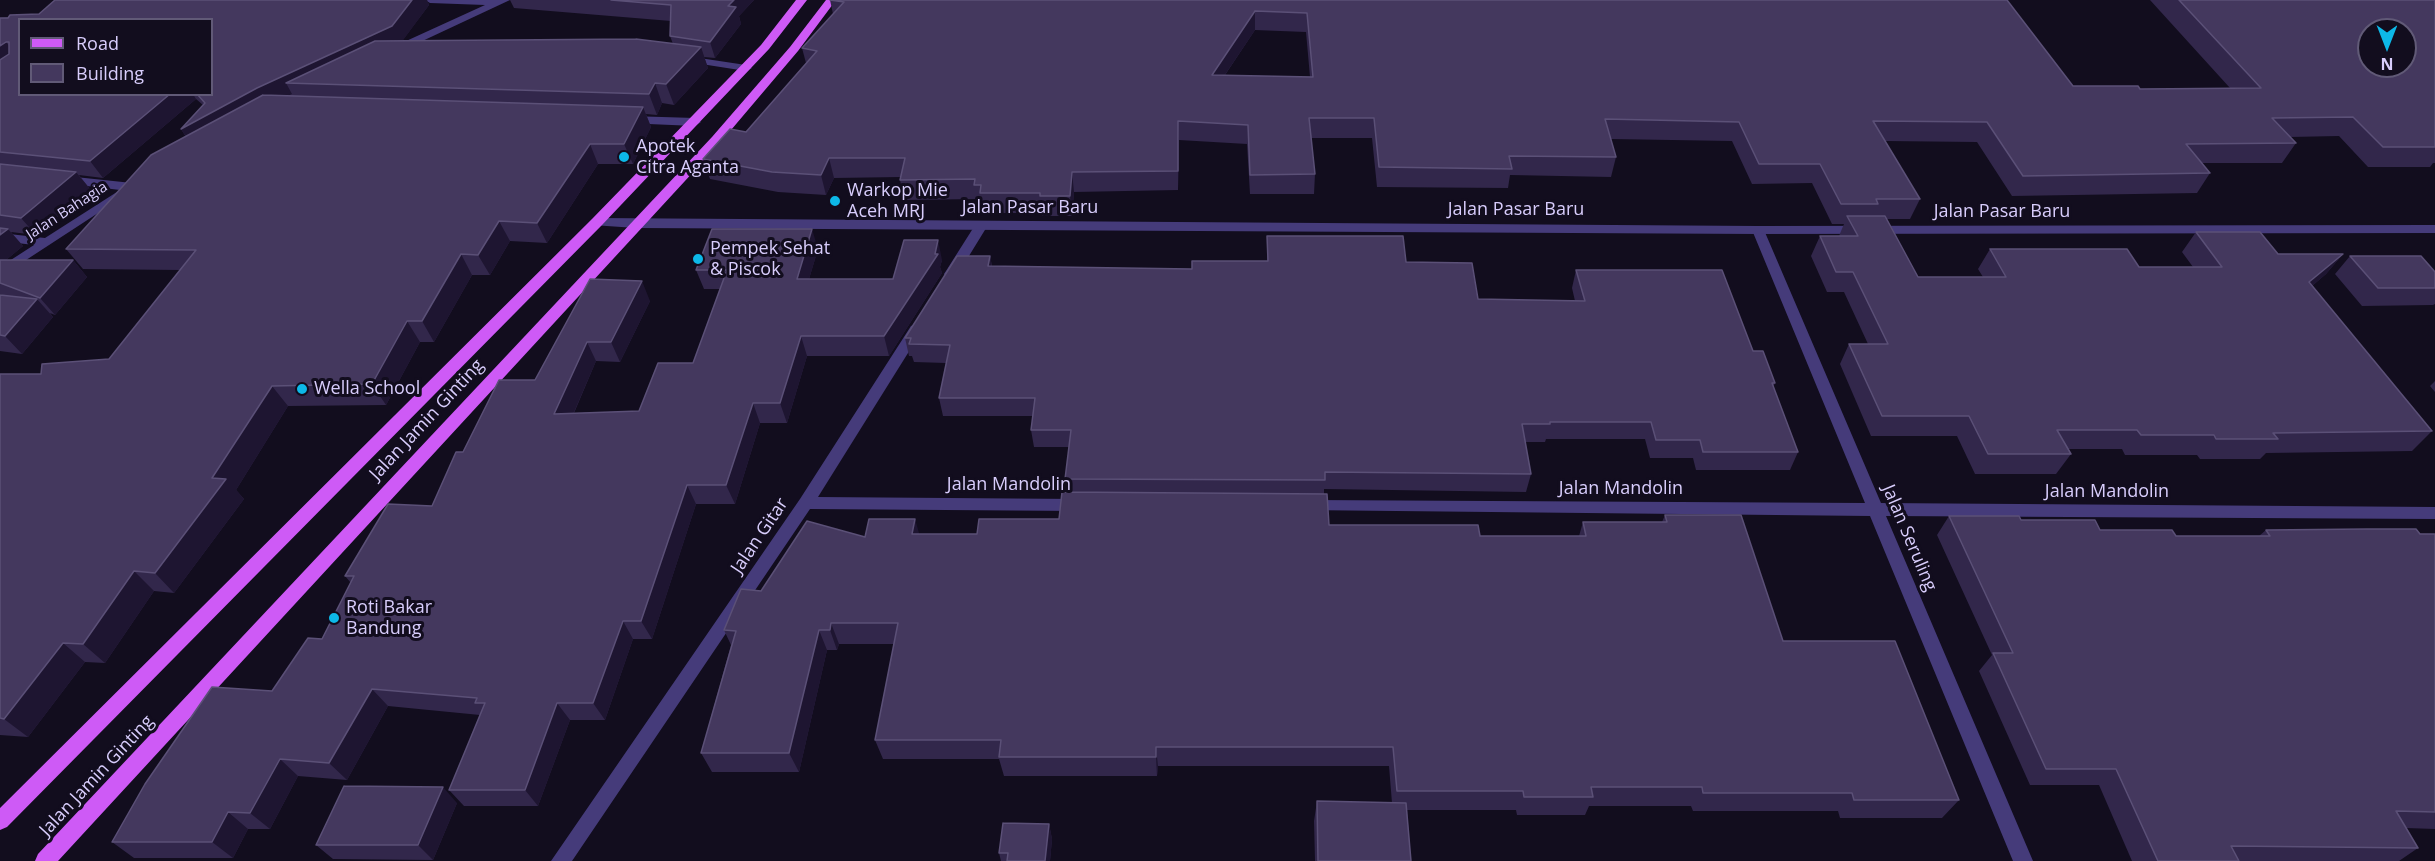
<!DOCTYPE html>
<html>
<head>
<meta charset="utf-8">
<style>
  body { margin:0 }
  #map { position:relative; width:2435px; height:861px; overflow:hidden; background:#120d1e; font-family:"Open Sans",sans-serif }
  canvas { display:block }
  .legend { position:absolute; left:18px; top:18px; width:195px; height:78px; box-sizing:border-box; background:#120d1e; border:2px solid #615a77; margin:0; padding:8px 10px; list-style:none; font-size:18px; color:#d8cdfc }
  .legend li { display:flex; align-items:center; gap:12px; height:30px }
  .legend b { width:30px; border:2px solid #615a77 }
  .north { position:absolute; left:2357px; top:18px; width:60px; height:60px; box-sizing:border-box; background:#120d1e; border:2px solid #615a77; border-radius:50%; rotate:180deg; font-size:16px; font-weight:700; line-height:24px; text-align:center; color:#d8cdfc }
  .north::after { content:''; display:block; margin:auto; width:21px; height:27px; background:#0db8e8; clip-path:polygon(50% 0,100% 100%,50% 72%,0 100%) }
</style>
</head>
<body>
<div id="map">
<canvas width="2435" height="861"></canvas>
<ul class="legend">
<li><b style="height:8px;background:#ce5af6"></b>Road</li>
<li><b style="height:16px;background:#44385e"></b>Building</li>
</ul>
<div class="north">N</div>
</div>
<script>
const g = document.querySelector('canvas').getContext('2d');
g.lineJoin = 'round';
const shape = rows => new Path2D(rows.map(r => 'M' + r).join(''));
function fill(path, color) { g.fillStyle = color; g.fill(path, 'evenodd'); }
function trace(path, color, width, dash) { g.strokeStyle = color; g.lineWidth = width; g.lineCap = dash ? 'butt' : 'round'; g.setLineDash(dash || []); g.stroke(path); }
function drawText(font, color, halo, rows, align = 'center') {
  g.font = font + ' "Open Sans",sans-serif'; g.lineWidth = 6; g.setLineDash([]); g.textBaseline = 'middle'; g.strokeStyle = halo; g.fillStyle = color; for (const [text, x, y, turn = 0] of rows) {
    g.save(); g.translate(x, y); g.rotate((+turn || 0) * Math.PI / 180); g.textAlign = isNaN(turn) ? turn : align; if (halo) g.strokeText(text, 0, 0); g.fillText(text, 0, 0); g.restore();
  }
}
const service = shape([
  [686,56,746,65,752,68,746,71,682,61,680,59,686,56]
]);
const minor = shape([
  [425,0,510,0,401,51,393,51,393,47,485,5,430,3,425,0],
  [629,116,695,118,701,122,695,126,625,123,625,117,629,116],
  [66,176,132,183,138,187,0,277,0,267,34,245,0,241,0,233,45,238,120,190,62,183,60,180,66,176],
  [982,221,988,225,956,277,946,277,944,274,946,271,977,222,982,221],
  [1758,226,1764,230,1881,503,2435,507,2435,519,1886,516,2033,861,2013,861,1870,516,1301,510,1299,506,1301,502,1307,500,1865,503,1752,230,1758,226],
  [916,324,923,329,818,497,1079,499,1085,501,1087,505,1085,509,1079,511,810,509,572,861,551,861,800,499,911,326,916,324]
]);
const tertiary = shape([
  [597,218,1758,226,2435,225,2435,233,1758,234,636,228,592,225,591,222,592,219,597,218]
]);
const primary = shape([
  [796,0,807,0,769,49,602,225,7,827,0,830,0,808,592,219,761,45,796,0],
  [826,0,836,0,798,51,720,143,58,861,35,861,38,854,712,137,790,47,826,0]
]);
const wall = shape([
  [55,0,427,0,429,5,402,41,673,44,670,36,671,21,514,8,510,0,754,0,739,16,741,24,715,58,704,57,708,68,674,105,662,103,657,115,646,114,651,127,633,164,598,164,547,243,510,241,490,275,472,275,434,342,420,342,386,405,288,406,236,490,244,499,174,593,154,591,105,663,85,662,28,737,0,735,0,374,41,374,109,359,180,270,83,269,66,249,186,137,181,129,203,105,196,99,103,178,79,175,90,189,36,235,11,232,23,246,6,260,73,260,87,277,55,315,50,313,53,317,22,354,0,351,0,295,5,296,0,294,0,18,39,14],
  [212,20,212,94,20,94],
  [830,0,2007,0,2073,86,2140,89,2230,88,2150,0,2435,0,2435,163,2433,163,2430,167,2368,167,2339,136,2290,137,2296,143,2282,163,2202,163,2210,173,2197,193,2012,196,1977,142,1885,141,1920,199,1910,219,1887,219,1918,277,1983,277,1978,269,1990,249,2139,267,2193,267,2182,252,2196,232,2278,254,2343,254,2326,274,2312,286,2432,431,2412,451,2266,453,2260,459,2200,459,2197,455,2125,455,2122,449,2068,449,2071,454,2056,474,1975,474,1957,436,1871,436,1840,364,1849,344,1868,344,1844,292,1827,292,1811,256,1820,236,1839,236,1844,224,1832,224,1812,183,1752,184,1732,141,1611,139,1616,157,1611,177,1510,175,1508,188,1377,187,1372,138,1311,138,1315,174,1314,194,1250,194,1247,144,1179,140,1178,190,1074,192,1072,216,1042,216,1042,213,984,213,982,205,977,204,977,199,904,200,900,180,901,177,834,178,826,195,778,192,710,179,703,159,746,132,806,63,802,48,833,14],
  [1255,30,1306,32,1310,77,1225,75],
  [1267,236,1406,262,1478,299,1575,301,1572,288,1576,270,1753,351,1775,383,1773,387,1798,452,1790,470,1696,470,1693,458,1650,458,1645,439,1546,439,1545,442,1525,442,1531,474,1526,492,1324,489,1324,493,1329,525,1480,536,1579,536,1583,522,1662,522,1665,515,1783,641,1959,800,1942,818,1840,818,1838,811,1693,811,1691,806,1589,806,1585,815,1517,815,1516,810,1407,810,1411,861,1315,861,1314,821,1317,801,1392,803,1389,766,1158,766,1157,776,1004,776,999,759,883,759,875,740,894,644,839,644,837,650,827,650,799,772,712,772,701,753,731,645,724,630,761,591,865,537,919,534,977,534,1059,519,1067,492,1065,479,1069,447,1034,447,1031,430,1033,416,943,416,939,398,946,363,914,362,912,356,909,356,905,338,990,256,992,266,1192,269,1267,261],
  [818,249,809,279,893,279,942,260,940,267,942,273,889,356,807,356,787,423,760,423,735,504,696,504,652,639,633,639,605,720,570,720,538,806,464,806,449,790,480,715,388,706,347,780,298,776,270,829,248,829,233,858,134,858,112,842,272,691,322,639,351,583,345,576,432,506,463,452,535,380,590,279,650,301,620,362,596,361,574,413,639,411,693,363,720,289,704,289,696,270],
  [2350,256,2435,272,2435,304,2433,305,2362,306,2335,274],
  [2435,381,2435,392,2430,386],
  [1949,516,2021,520,2100,530,2176,536,2259,536,2266,530,2435,534,2435,829,2406,828,2418,848,2399,861,2132,861,2099,785,2030,785,1979,671,1992,655,1937,535],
  [457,803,433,860,333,859,316,845],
  [1049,824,1052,839,1050,861,1001,861,999,853]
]);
const shadedWall = shape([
  [412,0,427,0,429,5,401,43,286,83,292,94,268,105,192,146,181,129],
  [734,0,754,0,739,16,741,24,715,58,710,42,728,6],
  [1255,11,1255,30,1212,94,1212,75],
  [6,42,19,58,0,71,0,46],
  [701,47,708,68,674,105,666,84],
  [655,83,662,103,657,115,649,94],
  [170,94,193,94,196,99,103,178,90,161],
  [643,107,651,127,633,164,624,144],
  [1178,121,1179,140,1178,190],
  [590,144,598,164,547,243,537,223],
  [829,158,834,178,826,195,821,175],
  [76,172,90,189,36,235,21,218],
  [1072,172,1074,192,1072,216,1070,196],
  [499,221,510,241,490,275,478,255],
  [8,229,23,246,0,265,0,235],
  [812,229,818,249,803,299,797,279],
  [938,240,942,260,940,267,942,273,889,356,884,336,935,254],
  [461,254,472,275,434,342,422,321],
  [2343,254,2326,274,2293,302,2309,282],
  [990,256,993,274,988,266],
  [73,260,87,277,55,315,40,298],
  [642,281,650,301,620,362,611,342],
  [37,299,53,317,22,354,5,336],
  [407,321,420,342,386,405,372,384],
  [801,336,807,356,787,423,780,403],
  [587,342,596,361,565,433,554,414],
  [272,386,288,406,236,490,244,499,174,593,155,573,212,478],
  [753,403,760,423,735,504,726,485],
  [687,485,696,504,652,639,641,621],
  [915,519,921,540,912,534],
  [134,571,154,591,105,663,83,644],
  [623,621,633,639,605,720,593,703],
  [831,623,839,644,837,650,830,630],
  [819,630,827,650,799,772,789,753],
  [63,643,85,662,28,737,4,719],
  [372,689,388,706,347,780,329,763],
  [557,703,570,720,538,806,525,790],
  [1156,747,1158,766,1157,776,1156,757],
  [280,759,298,776,270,829,250,813],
  [443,787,457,803,433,860,418,845],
  [228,812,248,829,233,858,212,842],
  [1049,824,1052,839,1050,861,1045,861]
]);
const building = shape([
  [55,0,412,0,392,26,257,88,181,129,205,103,197,94,212,94,212,20,20,20,20,94,170,94,90,161,0,152,0,60,9,54,9,42,6,42,0,46,0,18,8,18,10,15,39,14,55,0],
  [611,0,734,0,728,6,736,7,710,42,670,36,671,5,611,0],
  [830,0,2007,0,2073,86,2138,86,2140,89,2261,88,2179,0,2435,0,2435,147,2383,147,2353,117,2272,118,2296,143,2186,144,2210,173,2023,176,1987,122,1873,121,1920,199,1876,199,1878,204,1841,204,1820,164,1759,164,1739,122,1605,119,1616,157,1509,156,1512,169,1379,167,1374,118,1309,118,1315,174,1250,175,1248,125,1178,121,1178,171,1072,172,1070,196,1040,196,1040,193,980,193,981,185,974,185,975,179,900,180,905,158,829,158,821,175,772,172,703,159,730,129,746,132,817,51,802,48,844,2,830,0],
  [1255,11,1307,13,1313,77,1212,75,1255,11],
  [2369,30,2405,30,2405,66,2369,66,2369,30],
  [636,39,701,47,666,84,655,83,649,94,286,83,375,41,636,39],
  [263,95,643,107,624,144,590,144,537,223,499,221,478,255,461,254,422,321,407,321,372,384,272,386,212,478,226,479,155,573,134,571,83,644,63,643,4,719,0,718,0,374,41,374,42,364,109,359,196,250,66,249,151,155,263,95],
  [0,164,76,172,21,218,0,215,0,164],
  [1847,216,1885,216,1918,277,2006,277,1990,249,2127,249,2139,267,2222,267,2196,232,2260,232,2278,254,2343,254,2309,282,2432,431,2273,433,2278,439,2216,439,2214,435,2141,435,2137,430,2057,430,2071,454,1988,454,1969,416,1882,416,1849,344,1888,344,1853,272,1836,272,1820,236,1858,236,1847,216],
  [0,228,8,229,0,235,0,228],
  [712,229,812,229,797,279,893,279,904,240,938,240,935,254,938,254,884,336,801,336,780,403,753,403,726,485,687,485,641,621,623,621,593,703,557,703,525,790,449,790,485,703,475,703,477,698,372,689,329,763,280,759,250,813,228,812,212,842,112,842,145,784,212,687,272,691,308,638,322,639,354,576,345,576,388,504,432,506,456,452,463,452,499,380,535,380,590,279,642,281,611,342,587,342,554,414,639,411,658,363,693,363,727,270,696,270,712,229],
  [1267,236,1403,236,1406,262,1472,263,1478,299,1585,301,1576,270,1722,270,1753,351,1763,351,1775,383,1772,383,1798,452,1703,452,1700,440,1656,440,1651,422,1550,422,1550,424,1522,424,1531,474,1325,472,1325,480,1065,479,1071,430,1031,430,1035,398,939,398,950,345,909,344,911,338,905,338,957,256,990,256,988,266,1192,269,1192,261,1268,261,1267,236],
  [2350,256,2421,256,2435,272,2435,288,2378,288,2350,256],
  [0,260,73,260,40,298,0,283,0,260],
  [0,295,37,299,5,336,0,335,0,295],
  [1062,492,1327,494,1329,525,1478,525,1480,536,1586,536,1583,522,1667,522,1665,515,1741,515,1783,641,1895,641,1959,800,1854,800,1852,793,1703,793,1702,787,1591,787,1593,797,1524,797,1523,791,1397,791,1393,747,1156,747,1156,757,999,757,1001,740,875,740,898,623,831,623,830,630,819,630,789,753,701,753,736,631,724,630,741,589,761,591,807,521,865,537,869,519,915,519,912,534,977,534,979,519,1059,519,1062,492],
  [1949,516,2019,516,2021,520,2095,520,2100,530,2172,530,2176,536,2270,536,2266,530,2367,529,2416,529,2420,534,2435,534,2435,812,2396,811,2418,848,2231,846,2239,861,2158,861,2116,769,2046,769,1993,653,2013,653,1949,516],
  [344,786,443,787,418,845,316,845,344,786],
  [1317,801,1406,803,1411,861,1318,861,1317,801],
  [1003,823,1049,824,1045,861,1007,861,1008,853,999,853,1003,823]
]);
const markers = [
  [624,157,6,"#0db8e8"],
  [835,201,6,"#0db8e8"],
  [698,259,6,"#0db8e8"],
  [302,389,6,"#0db8e8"],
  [334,618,6,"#0db8e8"]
];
const farStreetnames = [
  ["Jalan Bahagia",67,211,-33]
];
const poiNames = [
  ["Apotek",636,147],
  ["Citra Aganta",636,168],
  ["Warkop Mie",847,191],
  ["Aceh MRJ",847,212],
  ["Pempek Sehat",710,249],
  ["& Piscok",710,270],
  ["Wella School",314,389],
  ["Roti Bakar",346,608],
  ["Bandung",346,629]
];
const streetNames = [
  ["Jalan Pasar Baru",1030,208],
  ["Jalan Pasar Baru",1516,210],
  ["Jalan Pasar Baru",2002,212],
  ["Jalan Jamin Ginting",427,420,-47],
  ["Jalan Mandolin",1009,485],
  ["Jalan Mandolin",1621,489],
  ["Jalan Mandolin",2107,492],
  ["Jalan Gitar",760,536,-56],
  ["Jalan Seruling",1909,538,67],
  ["Jalan Jamin Ginting",97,776,-47]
];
fill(service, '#453b7a');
fill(minor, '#453b7a');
fill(tertiary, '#453b7a');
fill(primary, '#ce5af6');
fill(wall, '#32274b');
fill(shadedWall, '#1e1531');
fill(building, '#44385e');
trace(building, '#5b5077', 1.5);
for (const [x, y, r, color] of markers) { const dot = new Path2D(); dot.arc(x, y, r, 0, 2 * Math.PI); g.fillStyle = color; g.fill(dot); trace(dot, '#120d1e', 2); }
drawText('15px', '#d8cdfc', '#120d1e', farStreetnames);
drawText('18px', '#d8cdfc', '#120d1e', poiNames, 'left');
drawText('18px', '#d8cdfc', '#120d1e', streetNames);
</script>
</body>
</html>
